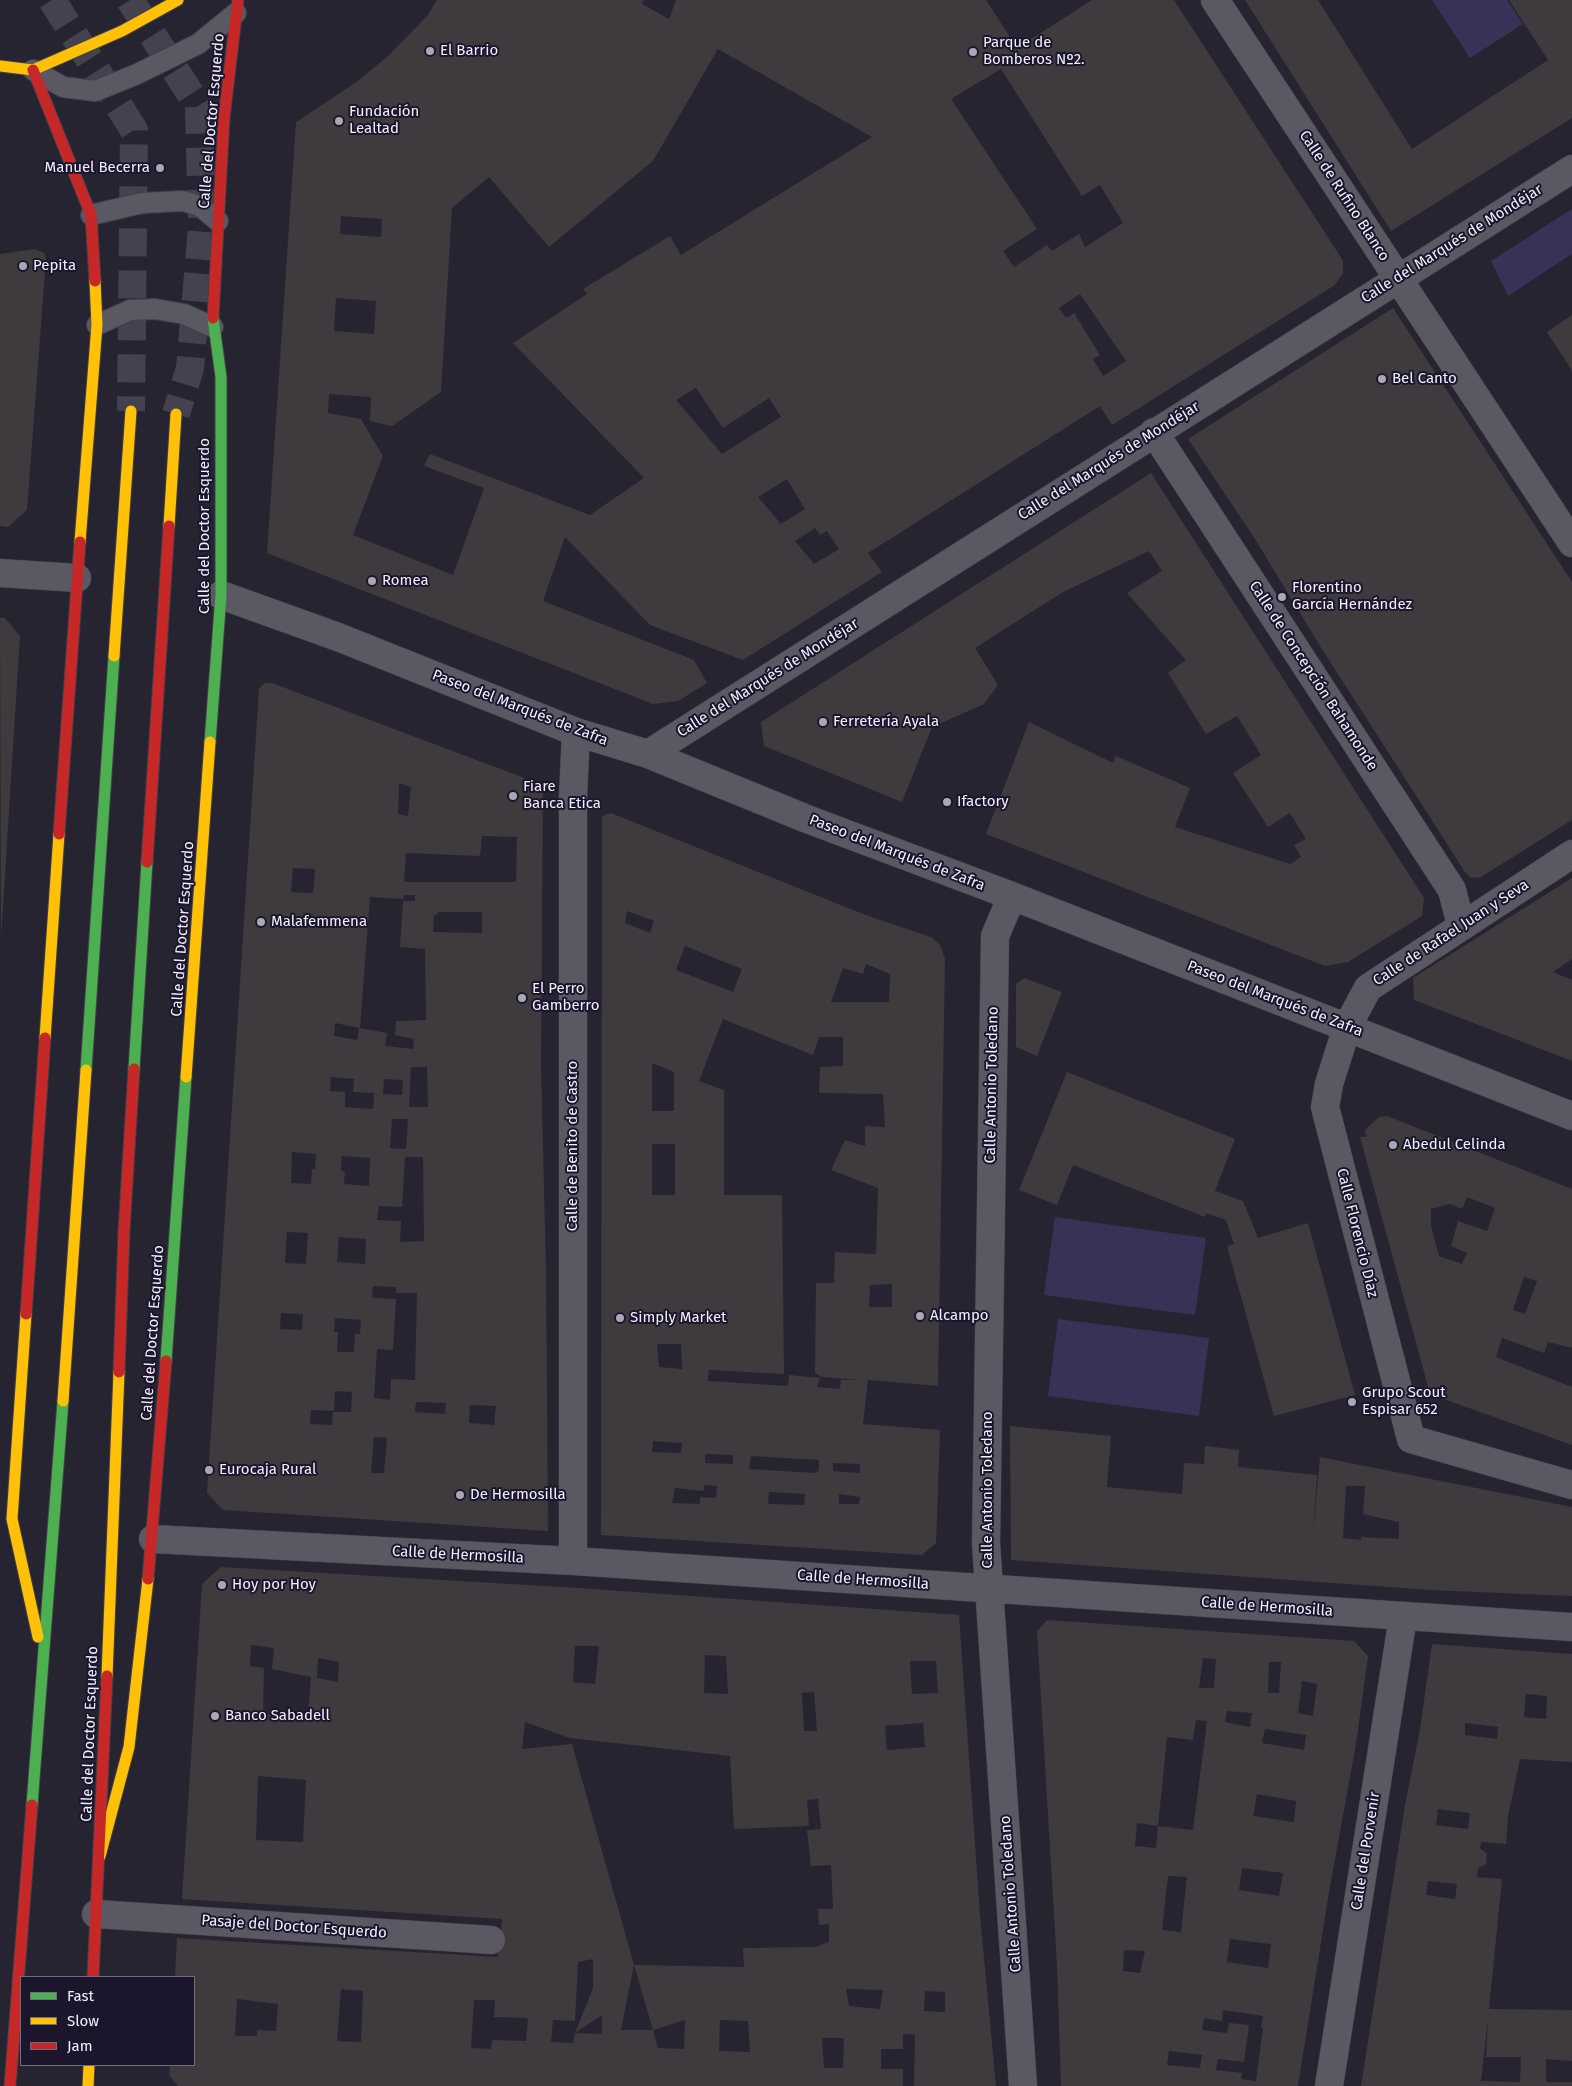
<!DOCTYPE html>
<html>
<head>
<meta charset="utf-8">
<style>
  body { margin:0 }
  #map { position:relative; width:1572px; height:2086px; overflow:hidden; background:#272431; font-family:"Fira Sans",sans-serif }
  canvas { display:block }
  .legend { position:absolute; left:20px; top:1976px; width:175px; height:90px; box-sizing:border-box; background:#1b162b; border:1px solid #716d7f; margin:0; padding:6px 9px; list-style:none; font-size:15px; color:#f1effe }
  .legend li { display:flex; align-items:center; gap:10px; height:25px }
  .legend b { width:25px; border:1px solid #716d7f }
</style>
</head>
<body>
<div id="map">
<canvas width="1572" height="2086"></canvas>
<ul class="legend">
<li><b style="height:6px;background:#4caf50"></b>Fast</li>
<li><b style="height:6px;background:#ffc107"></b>Slow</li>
<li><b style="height:6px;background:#c62828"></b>Jam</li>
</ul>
</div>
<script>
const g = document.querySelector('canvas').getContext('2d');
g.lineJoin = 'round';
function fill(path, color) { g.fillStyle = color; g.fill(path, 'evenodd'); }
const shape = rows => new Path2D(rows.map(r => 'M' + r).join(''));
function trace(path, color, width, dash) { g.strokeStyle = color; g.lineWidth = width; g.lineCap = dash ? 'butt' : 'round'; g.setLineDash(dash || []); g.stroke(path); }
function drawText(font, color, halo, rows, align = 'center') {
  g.font = font + ' "Fira Sans",sans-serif'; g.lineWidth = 4; g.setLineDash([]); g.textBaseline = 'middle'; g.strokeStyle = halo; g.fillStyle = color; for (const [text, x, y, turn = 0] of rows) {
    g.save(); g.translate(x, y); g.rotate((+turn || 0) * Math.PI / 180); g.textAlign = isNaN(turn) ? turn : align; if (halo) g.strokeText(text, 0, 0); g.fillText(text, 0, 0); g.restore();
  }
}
const green = shape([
  [1432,0,1507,0,1523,24,1470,58],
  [1572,209,1572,254,1508,296,1491,261],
  [1055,1217,1206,1238,1195,1315,1044,1295],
  [1058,1319,1209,1338,1199,1416,1048,1396]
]);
const building = shape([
  [437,0,644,0,642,4,669,19,676,0,986,0,1017,48,1092,0,1174,0,1340,256,1343,261,1343,273,1335,285,1112,425,1100,406,868,553,882,572,743,660,650,625,565,537,543,601,694,660,707,683,678,701,653,704,267,553,296,122,355,83,388,56,428,15],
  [718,49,872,137,681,255,670,236,583,289,587,294,513,343,644,478,590,515,430,454,424,466,484,488,453,575,353,535,383,456,361,419,328,413,329,394,371,397,370,421,392,426,441,392,452,208,489,177,549,247,653,161],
  [1001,69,1082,196,1100,185,1123,223,1085,247,1079,234,1052,251,1047,245,1014,267,1003,251,1037,229,951,99],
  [341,216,382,219,381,237,340,234],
  [1080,294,1126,361,1103,376,1093,359,1100,355,1074,313,1066,318,1059,308],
  [336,298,376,301,374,334,334,331],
  [696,388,723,428,769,398,781,417,722,454,676,400],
  [787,479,805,509,781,524,758,497],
  [815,528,820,535,827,531,839,549,814,564,795,541],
  [1245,0,1318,0,1412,149,1548,60,1509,0,1572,0,1572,118,1391,231],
  [35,249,44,253,46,258,27,510,8,527,0,526,0,254],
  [1393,308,1572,582,1572,820,1481,877,1471,878,1465,872,1320,646,1255,539,1188,439],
  [1572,315,1572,371,1547,332],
  [1151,473,1424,898,1422,916,1348,962,1325,966,986,834,1029,722,1113,763,1116,756,1190,788,1175,827,1290,864,1301,857,1294,845,1306,839,1290,813,1268,827,1233,773,1261,755,1237,716,1206,734,1168,673,1186,660,1127,593,1162,571,1149,551,1063,592,975,648,998,685,984,704,932,727,902,802,764,746,761,722],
  [0,618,5,618,20,636,1,938],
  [264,683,272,683,543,785,541,1065,546,1272,548,1531,223,1510,207,1493,259,689],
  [399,783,411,787,408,816,398,814],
  [482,836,517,837,516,882,404,882,406,853,480,856],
  [293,868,315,869,313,893,291,892],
  [404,895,415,895,415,901,403,901,400,947,425,949,426,1020,396,1021,395,1035,414,1039,413,1049,385,1046,387,1033,359,1028,357,1040,334,1036,335,1023,360,1028,370,897,403,899],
  [439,912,482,912,482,933,433,932,434,916],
  [411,1067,427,1067,428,1107,409,1107],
  [331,1077,354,1079,353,1092,374,1093,373,1109,345,1107,345,1092,330,1091],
  [384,1079,403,1080,402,1095,383,1094],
  [392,1119,408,1119,406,1149,390,1148],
  [292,1152,316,1154,315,1170,312,1169,311,1184,291,1183],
  [342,1156,370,1158,369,1186,344,1184,345,1171,341,1171],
  [405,1157,423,1157,424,1241,400,1242,401,1221,377,1220,379,1206,402,1207],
  [287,1232,308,1233,306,1264,285,1263],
  [339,1237,366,1239,365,1264,337,1262],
  [373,1286,396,1287,396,1293,417,1293,415,1380,391,1379,390,1400,374,1398,377,1349,393,1350,396,1299,372,1298],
  [281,1313,303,1314,302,1330,280,1329],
  [335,1318,361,1320,360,1334,355,1334,354,1352,337,1352,338,1332,334,1332],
  [335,1391,352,1392,351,1412,333,1412,332,1425,310,1424,311,1410,334,1411],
  [416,1402,446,1403,445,1414,415,1412],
  [470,1405,496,1406,494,1425,469,1423],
  [374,1437,387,1438,384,1473,371,1473],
  [611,813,863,914,933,938,940,945,945,959,938,1386,868,1380,863,1424,940,1430,936,1543,922,1555,601,1535,602,816],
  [627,911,654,921,650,933,625,923],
  [685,946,742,969,733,992,676,970],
  [866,964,890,974,889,1002,831,1002,843,968,863,974],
  [723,1019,813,1055,819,1037,843,1037,843,1066,820,1067,819,1093,883,1094,885,1127,865,1126,865,1146,845,1140,831,1170,878,1188,876,1254,835,1252,834,1283,816,1283,815,1373,822,1377,860,1380,841,1380,840,1389,817,1387,820,1378,789,1375,788,1386,708,1381,709,1370,784,1374,782,1195,724,1195,724,1090,699,1081],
  [652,1063,674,1072,674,1111,652,1111],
  [652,1144,675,1144,675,1195,652,1195],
  [892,1284,892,1307,869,1307,870,1285],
  [657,1344,681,1344,682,1369,659,1367],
  [653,1441,682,1443,681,1453,652,1452],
  [705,1454,733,1455,733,1464,705,1463],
  [751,1456,819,1460,819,1470,816,1473,749,1469],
  [833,1463,860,1464,860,1473,833,1471],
  [704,1485,717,1486,716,1498,700,1497,700,1504,672,1503,675,1488,704,1491],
  [769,1492,805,1494,804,1505,768,1504],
  [839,1494,860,1497,859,1504,839,1504],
  [1572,878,1572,959,1553,972,1572,980,1572,1061,1414,1000,1413,978],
  [1024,978,1062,992,1037,1056,1016,1047,1016,984],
  [1067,1072,1235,1139,1215,1191,1243,1201,1258,1238,1308,1223,1355,1395,1274,1416,1227,1246,1234,1244,1226,1220,1206,1213,1205,1217,1073,1165,1057,1205,1019,1190],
  [1387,1116,1572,1189,1572,1348,1548,1342,1544,1353,1502,1338,1496,1357,1572,1387,1572,1445,1430,1394,1360,1137,1366,1137,1365,1130,1379,1117],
  [1467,1197,1495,1208,1487,1231,1458,1221,1451,1246,1467,1253,1462,1264,1439,1256,1431,1226,1431,1209,1450,1204,1462,1209],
  [1524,1277,1537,1281,1525,1314,1513,1310],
  [1010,1426,1111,1436,1107,1487,1182,1494,1184,1463,1204,1464,1205,1446,1239,1450,1238,1467,1317,1475,1313,1535,1320,1457,1572,1507,1572,1596,1430,1590,1011,1560],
  [1346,1486,1365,1486,1363,1514,1399,1522,1399,1539,1361,1537,1361,1540,1343,1538],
  [221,1567,578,1588,959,1615,980,1915,996,2086,914,2086,915,2035,903,2034,903,2049,881,2049,881,2069,903,2069,903,2086,178,2086,169,2075,170,2065,194,2065,194,1977,175,1977,177,1938,498,1957,502,1919,182,1899,202,1584],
  [251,1645,274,1648,272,1669,311,1677,308,1717,263,1714,264,1668,250,1666],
  [575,1646,599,1646,595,1684,573,1682],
  [705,1655,726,1656,728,1694,704,1693],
  [318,1658,339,1662,338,1682,317,1678],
  [910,1661,936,1661,938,1693,912,1694],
  [814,1692,817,1731,804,1731,802,1693],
  [525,1722,570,1738,730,1756,734,1829,809,1826,807,1800,818,1799,821,1829,807,1830,811,1866,831,1865,833,1909,818,1909,819,1925,829,1924,829,1942,816,1947,743,1948,744,1967,634,1965,653,2030,621,2030,634,1965,572,1744,522,1749],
  [923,1723,925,1747,887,1750,885,1726],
  [258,1776,306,1780,303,1842,256,1840],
  [593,1959,593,1988,575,2033,602,2015,602,2034,575,2033,573,2043,551,2042,553,2020,575,2021,578,1962],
  [341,1989,363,1991,361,2042,337,2041],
  [846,1989,883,1990,880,2009,849,2006],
  [925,1991,945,1992,945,2012,924,2011],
  [237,1999,278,2004,276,2031,257,2030,257,2036,235,2036],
  [474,2000,495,2000,494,2017,528,2018,526,2041,492,2040,491,2049,471,2048],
  [685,2020,684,2049,658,2048,653,2030],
  [720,2020,748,2021,750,2052,719,2051],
  [822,2038,844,2038,843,2068,824,2068],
  [1047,1620,1354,1641,1368,1656,1356,1744,1329,1892,1298,2086,1061,2086,1057,1965,1037,1631],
  [1203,1658,1216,1659,1214,1688,1199,1688],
  [1269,1662,1281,1662,1279,1693,1268,1693],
  [1302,1681,1317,1684,1313,1716,1298,1713],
  [1227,1711,1252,1713,1250,1727,1225,1722],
  [1196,1720,1207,1721,1193,1830,1158,1826,1156,1848,1135,1846,1137,1823,1158,1826,1167,1737,1193,1740],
  [1265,1729,1306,1735,1304,1750,1262,1743],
  [1257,1794,1296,1801,1294,1822,1253,1816],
  [1242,1868,1283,1873,1279,1896,1239,1890],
  [1168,1876,1187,1877,1181,1932,1162,1930],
  [1230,1939,1271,1944,1268,1968,1227,1962],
  [1124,1950,1145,1951,1140,1973,1123,1971],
  [1223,2010,1263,2016,1261,2027,1263,2028,1256,2081,1241,2079,1242,2073,1216,2070,1218,2059,1244,2062,1249,2025,1229,2023,1227,2033,1202,2030,1204,2018,1222,2021],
  [1169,2051,1202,2055,1200,2068,1167,2065],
  [1432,1644,1572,1654,1572,1762,1520,1759,1508,1817,1506,1844,1481,1842,1480,1848,1487,1854,1486,1864,1478,1868,1477,1877,1502,1879,1489,2009,1572,2010,1572,2061,1546,2059,1546,2082,1572,2082,1572,2086,1361,2086,1405,1805,1420,1729],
  [1526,1694,1547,1696,1546,1719,1524,1717],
  [1465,1723,1498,1727,1497,1739,1465,1735],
  [1438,1809,1470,1813,1468,1829,1436,1825],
  [1428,1881,1457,1884,1455,1899,1426,1895],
  [1488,2020,1486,2057,1521,2057,1520,2082,1481,2081]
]);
const primaryTunnel = shape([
  [52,0,134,130,131,411],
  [130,0,199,107,202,228,190,368,176,414]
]);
const lane = shape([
  [33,70,63,87,95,91,135,75,198,44,236,13],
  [91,215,142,203,183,201,200,206,218,221],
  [97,325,130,310,155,309,184,314,213,327]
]);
const street = shape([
  [1215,0,1572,543],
  [1154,432,1452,890,1461,925],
  [0,573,77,578],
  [221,595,338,637,576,732,648,754,807,819,1012,896,1572,1116],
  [648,754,1572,169],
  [1572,854,1368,988,1347,1027,1329,1084,1325,1107,1411,1439,1572,1485],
  [1012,896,995,936,986,1543,1023,2086],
  [153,1539,573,1561,1572,1627],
  [573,1561,573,796,576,732],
  [96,1914,491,1940],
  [1329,2086,1403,1617]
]);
const fast = shape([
  [210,742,221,595,221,377,213,318],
  [134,1069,147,862],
  [86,1070,114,656],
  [166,1361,186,1077],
  [32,1805,63,1401]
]);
const slow = shape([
  [0,66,33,70,122,31,178,0],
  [169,526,176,414],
  [80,542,97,325,95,281],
  [114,656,131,411],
  [45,1038,59,834],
  [186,1077,210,742],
  [26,1314,12,1519,38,1637],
  [63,1401,86,1070],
  [107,1676,119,1372],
  [100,1856,129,1747,148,1579],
  [88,2086,89,2065]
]);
const jam = shape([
  [33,70,91,215,95,281],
  [213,318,224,118,238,0],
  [59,834,80,542],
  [147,862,169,526],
  [26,1314,45,1038],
  [119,1372,124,1231,134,1069],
  [148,1579,166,1361],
  [93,1977,107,1676],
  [10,2086,32,1805]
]);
const markers = [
  [430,51,5,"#aaa8b6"],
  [973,52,5,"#aaa8b6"],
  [339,121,5,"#aaa8b6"],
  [160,168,5,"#aaa8b6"],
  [23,266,5,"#aaa8b6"],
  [1382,379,5,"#aaa8b6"],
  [372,581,5,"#aaa8b6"],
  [1282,597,5,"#aaa8b6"],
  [823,722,5,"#aaa8b6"],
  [513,796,5,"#aaa8b6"],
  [947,802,5,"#aaa8b6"],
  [261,922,5,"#aaa8b6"],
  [522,998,5,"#aaa8b6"],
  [1393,1145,5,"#aaa8b6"],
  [920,1316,5,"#aaa8b6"],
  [620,1318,5,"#aaa8b6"],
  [1352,1402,5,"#aaa8b6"],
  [209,1470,5,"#aaa8b6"],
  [460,1495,5,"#aaa8b6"],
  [222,1585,5,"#aaa8b6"],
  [215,1716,5,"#aaa8b6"]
];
const poiNames = [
  ["Parque de",983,43],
  ["Bomberos Nº2.",983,60],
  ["El Barrio",440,51],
  ["Fundación",349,112],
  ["Lealtad",349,129],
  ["Manuel Becerra",150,168,"right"],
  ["Pepita",33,266],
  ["Bel Canto",1392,379],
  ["Romea",382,581],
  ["Florentino",1292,588],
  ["García Hernández",1292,605],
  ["Ferretería Ayala",833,722],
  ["Fiare",523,787],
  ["Banca Etica",523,804],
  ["Ifactory",957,802],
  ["Malafemmena",271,922],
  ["El Perro",532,989],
  ["Gamberro",532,1006],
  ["Abedul Celinda",1403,1145],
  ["Alcampo",930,1316],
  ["Simply Market",630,1318],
  ["Grupo Scout",1362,1393],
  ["Espisar 652",1362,1410],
  ["Eurocaja Rural",219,1470],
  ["De Hermosilla",470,1495],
  ["Hoy por Hoy",232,1585],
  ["Banco Sabadell",225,1716]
];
const streetNames = [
  ["Calle del Doctor Esquerdo",212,121,-85],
  ["Calle de Rufino Blanco",1344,196,57],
  ["Calle del Marqués de Mondéjar",1452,244,-32],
  ["Calle del Marqués de Mondéjar",1109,461,-32],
  ["Calle del Doctor Esquerdo",205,526,-90],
  ["Calle de Concepción Bahamonde",1313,676,57],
  ["Calle del Marqués de Mondéjar",768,678,-32],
  ["Paseo del Marqués de Zafra",520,708,21],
  ["Paseo del Marqués de Zafra",897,853,21],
  ["Calle del Doctor Esquerdo",183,929,-86],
  ["Calle de Rafael Juan y Seva",1451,933,-33],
  ["Paseo del Marqués de Zafra",1275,999,21],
  ["Calle Antonio Toledano",992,1085,-89],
  ["Calle de Benito de Castro",573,1146,-90],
  ["Calle Florencio Díaz",1357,1233,76],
  ["Calle del Doctor Esquerdo",153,1333,-86],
  ["Calle Antonio Toledano",988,1490,-90],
  ["Calle de Hermosilla",458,1555,3],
  ["Calle de Hermosilla",863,1580,4],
  ["Calle de Hermosilla",1267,1607,4],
  ["Calle del Doctor Esquerdo",90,1734,-88],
  ["Calle del Porvenir",1366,1851,-81],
  ["Calle Antonio Toledano",1011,1894,-94],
  ["Pasaje del Doctor Esquerdo",294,1927,4]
];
fill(green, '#3a3156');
fill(building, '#3f3a3d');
trace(primaryTunnel, '#454250', 28, [28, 14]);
trace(lane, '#423f4a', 22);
trace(street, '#423f4a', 29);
trace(fast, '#423f4a', 13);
trace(slow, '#423f4a', 13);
trace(jam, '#423f4a', 13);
trace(lane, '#5a5862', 20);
trace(street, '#5a5862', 28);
trace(fast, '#4caf50', 11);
trace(slow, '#ffc107', 11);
trace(jam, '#c62828', 11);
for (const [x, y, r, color] of markers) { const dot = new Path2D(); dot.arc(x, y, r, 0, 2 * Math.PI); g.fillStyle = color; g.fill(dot); trace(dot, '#1b162b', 2); }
drawText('15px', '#f1effe', '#1b162b', poiNames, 'left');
drawText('15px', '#f1effe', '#1b162b', streetNames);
</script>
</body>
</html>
